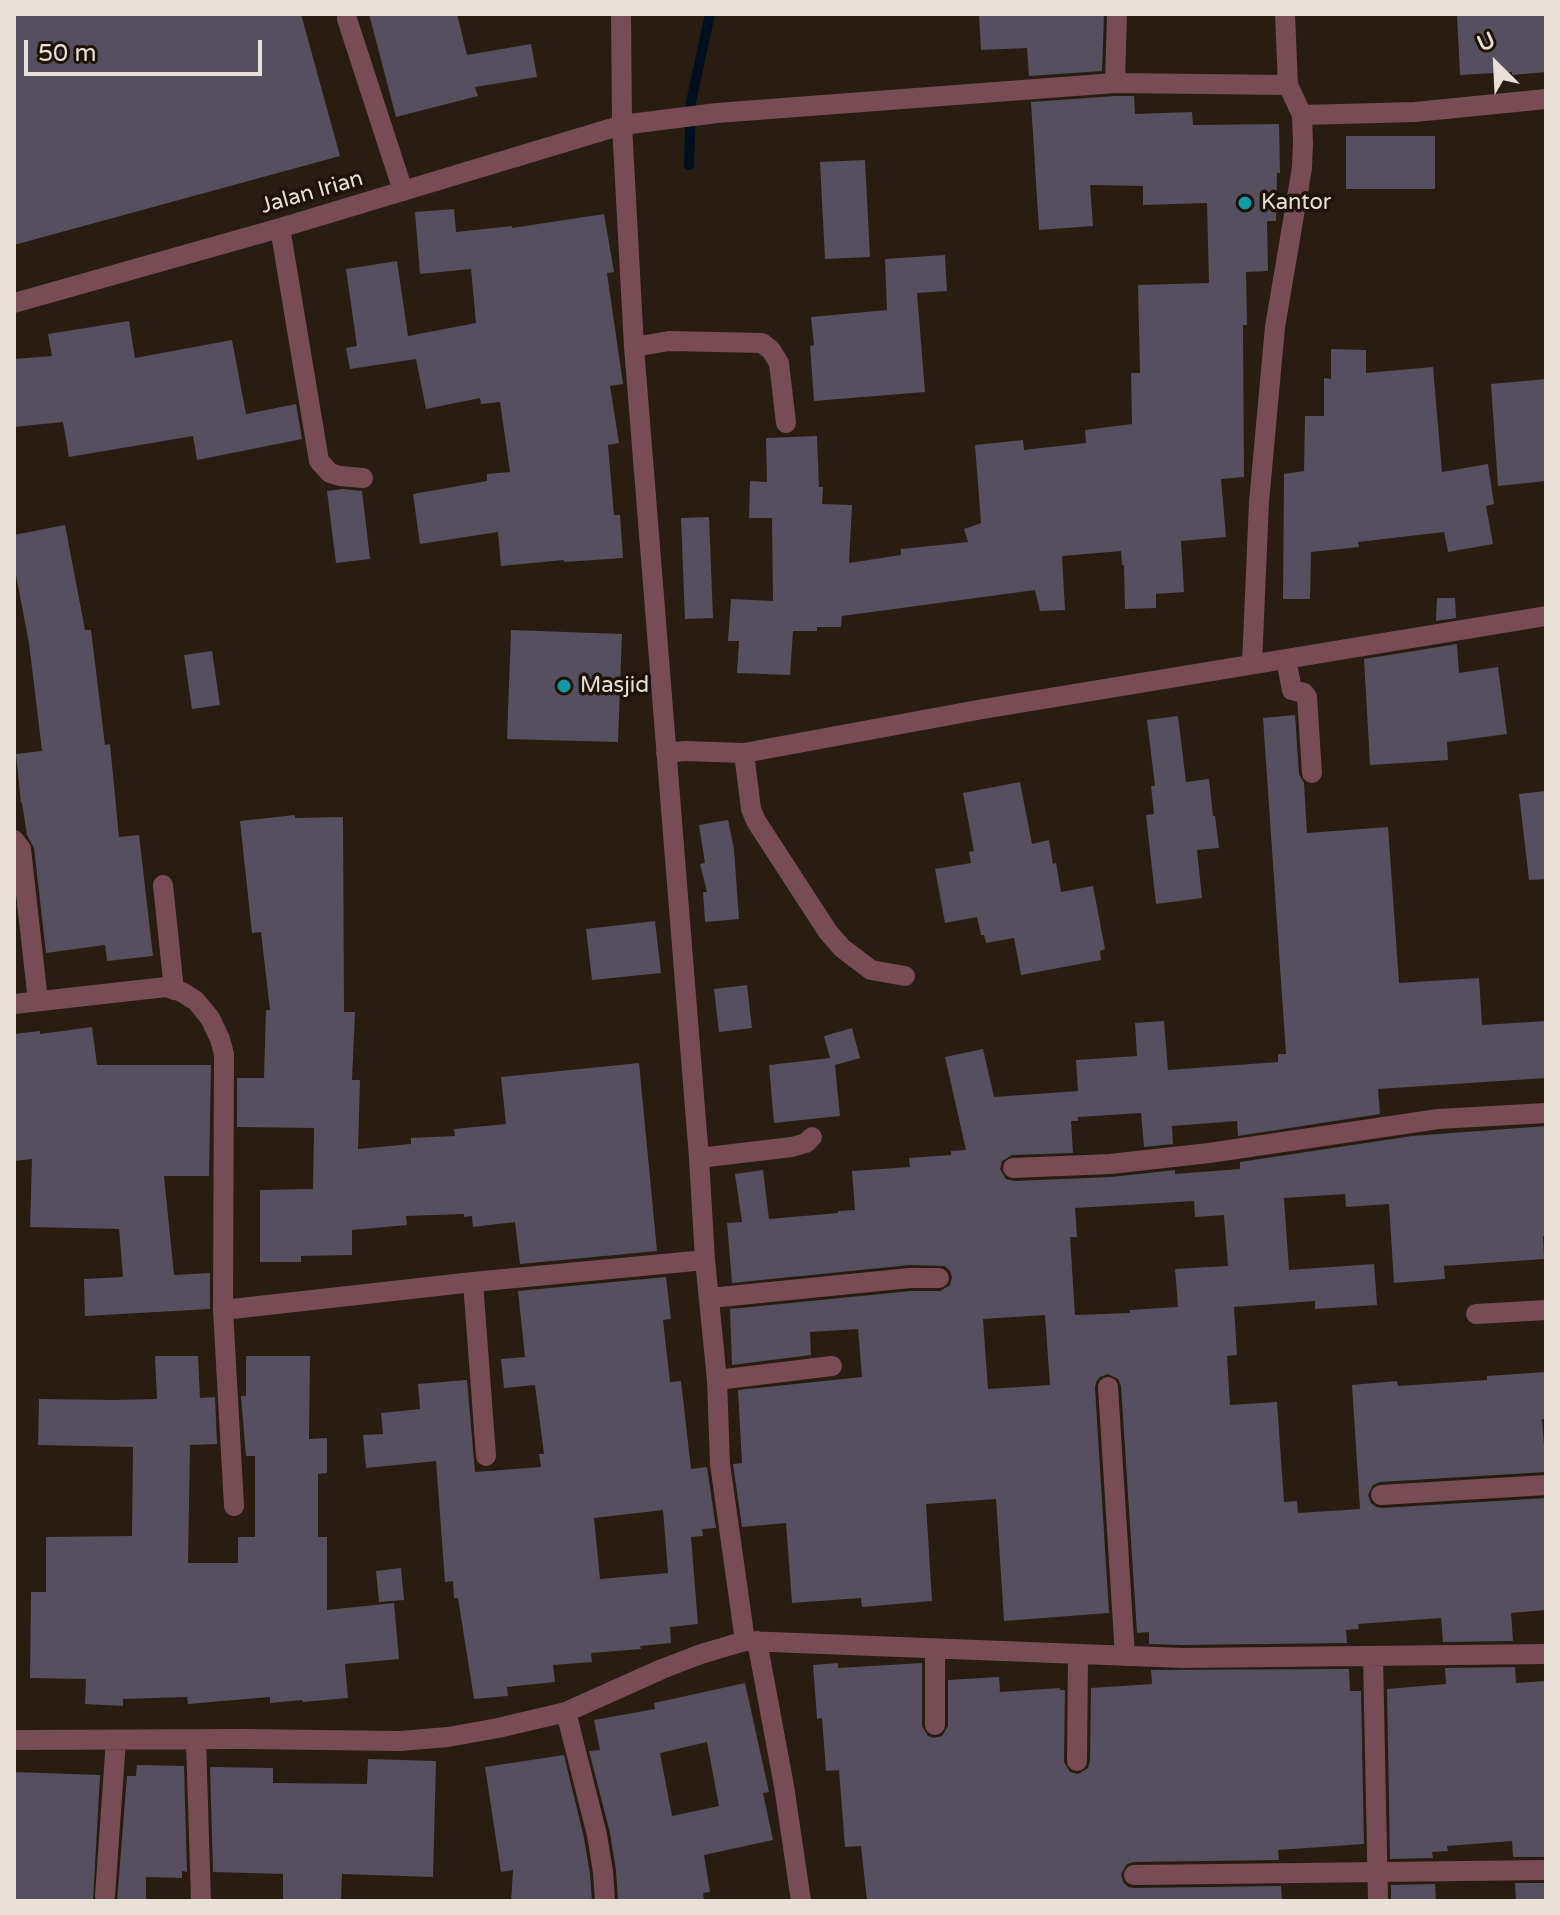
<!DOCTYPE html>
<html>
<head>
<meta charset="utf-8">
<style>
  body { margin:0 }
  #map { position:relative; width:1560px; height:1915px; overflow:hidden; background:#281d10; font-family:"Varela Round",sans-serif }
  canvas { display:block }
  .frame { position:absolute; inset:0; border:16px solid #e9e1d8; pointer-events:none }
  .north { position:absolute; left:1456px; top:24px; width:80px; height:80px; -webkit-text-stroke:6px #1f1308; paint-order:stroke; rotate:336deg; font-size:22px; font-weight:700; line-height:32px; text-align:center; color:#e9e1d8 }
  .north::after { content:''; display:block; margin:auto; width:28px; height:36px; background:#e9e1d8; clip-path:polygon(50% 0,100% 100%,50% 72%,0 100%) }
  .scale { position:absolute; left:24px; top:40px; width:238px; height:36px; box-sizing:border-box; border:4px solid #e9e1d8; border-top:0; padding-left:10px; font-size:24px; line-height:28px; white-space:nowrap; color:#e9e1d8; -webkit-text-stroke:6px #1f1308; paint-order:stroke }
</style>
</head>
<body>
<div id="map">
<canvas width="1560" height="1915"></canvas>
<div class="frame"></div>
<div class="north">U</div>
<div class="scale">50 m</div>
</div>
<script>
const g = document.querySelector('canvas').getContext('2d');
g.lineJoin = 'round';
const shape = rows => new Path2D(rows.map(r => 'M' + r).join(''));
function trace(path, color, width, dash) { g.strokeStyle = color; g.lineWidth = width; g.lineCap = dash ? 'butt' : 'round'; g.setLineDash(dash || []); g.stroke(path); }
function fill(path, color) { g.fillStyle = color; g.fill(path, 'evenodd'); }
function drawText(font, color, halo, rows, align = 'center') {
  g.font = font + ' "Varela Round",sans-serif'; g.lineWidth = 7; g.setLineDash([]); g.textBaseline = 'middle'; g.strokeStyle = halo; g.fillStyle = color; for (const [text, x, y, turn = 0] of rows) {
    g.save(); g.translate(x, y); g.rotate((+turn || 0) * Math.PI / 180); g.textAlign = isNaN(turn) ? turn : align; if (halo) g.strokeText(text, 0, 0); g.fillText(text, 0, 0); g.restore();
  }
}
const stream = shape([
  [689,165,691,102,710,14]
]);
const building = shape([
  [14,14,301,14,340,156,14,245],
  [369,14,457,14,467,55,531,44,537,77,475,87,478,96,396,117],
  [979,14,1104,14,1102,71,1029,76,1027,48,981,50],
  [1457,14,1546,14,1546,72,1512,75,1512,72,1460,75],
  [1115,96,1134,96,1135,114,1192,112,1193,125,1279,124,1280,173,1277,173,1276,221,1267,221,1268,271,1246,272,1247,325,1243,325,1244,477,1221,479,1226,537,1181,541,1184,592,1156,594,1156,608,1125,609,1124,565,1122,565,1121,551,1062,556,1065,610,1040,611,1035,590,842,616,841,627,817,627,817,631,793,631,790,675,737,673,739,641,728,641,731,599,773,601,772,518,749,518,750,481,767,482,766,438,817,436,819,487,823,487,822,504,852,505,849,563,901,555,901,549,968,542,964,529,981,523,975,445,1023,440,1024,450,1086,443,1085,430,1132,424,1131,373,1140,373,1138,285,1209,283,1207,203,1143,205,1143,186,1090,185,1093,226,1039,230,1031,102],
  [1346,136,1435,136,1435,189,1346,189],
  [865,160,870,257,825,259,820,162],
  [454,209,456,232,512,226,512,228,604,214,614,272,607,273,623,384,610,386,619,443,608,445,614,515,620,515,623,558,564,562,564,560,501,566,498,532,420,544,413,494,487,481,487,474,510,472,500,402,481,404,480,398,426,409,416,359,350,369,346,348,357,346,346,269,397,261,408,336,476,323,471,269,420,274,415,212],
  [945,255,947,291,917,293,925,392,814,401,810,346,814,345,811,317,887,310,885,259],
  [129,321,135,358,232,340,246,414,296,404,302,439,197,460,193,436,69,457,63,422,14,427,14,359,52,356,48,334],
  [1331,349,1366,350,1366,373,1433,367,1442,472,1488,464,1494,504,1486,506,1493,544,1448,552,1444,532,1358,542,1359,547,1311,552,1310,599,1283,599,1284,474,1304,471,1305,416,1324,416,1324,378,1331,379],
  [1546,379,1546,481,1498,486,1491,384],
  [343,489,362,491,370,559,336,563,327,491],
  [709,517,713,618,685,619,681,518],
  [65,525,85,630,91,630,105,745,110,744,119,837,139,835,153,956,107,961,105,945,46,953,34,848,27,835,22,803,21,803,16,754,42,751,29,643,14,565,14,535],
  [1437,598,1455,598,1456,618,1436,621],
  [511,630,622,634,618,742,507,739],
  [1457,644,1459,673,1498,667,1507,734,1447,742,1448,760,1370,765,1364,659],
  [212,651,220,705,192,709,184,655],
  [1295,715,1299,774,1304,783,1307,833,1388,827,1399,983,1479,978,1482,1025,1546,1021,1546,1078,1378,1089,1380,1114,1238,1136,1237,1121,1172,1126,1173,1144,1144,1147,1141,1113,1078,1117,1078,1121,1071,1121,1073,1153,1012,1155,1002,1161,1000,1169,1006,1179,1014,1181,1111,1177,1175,1170,1175,1174,1240,1169,1240,1162,1412,1136,1546,1126,1546,1236,1543,1236,1544,1259,1444,1266,1445,1279,1394,1283,1389,1204,1346,1207,1345,1194,1284,1198,1289,1270,1374,1264,1377,1305,1315,1309,1315,1301,1234,1307,1237,1355,1227,1356,1230,1405,1277,1402,1284,1502,1297,1501,1298,1513,1360,1509,1352,1385,1397,1381,1398,1386,1487,1380,1487,1376,1546,1372,1546,1419,1542,1419,1546,1472,1380,1482,1373,1485,1368,1495,1371,1503,1376,1507,1382,1508,1546,1498,1546,1610,1511,1613,1513,1641,1443,1642,1441,1618,1358,1624,1359,1629,1346,1630,1347,1643,1183,1645,1149,1644,1149,1632,1137,1633,1121,1386,1118,1379,1108,1374,1100,1377,1096,1382,1095,1388,1109,1613,1004,1621,996,1499,926,1504,932,1601,862,1607,861,1598,792,1603,786,1523,742,1527,733,1464,742,1463,738,1390,862,1377,858,1329,810,1332,811,1355,732,1365,730,1309,911,1291,940,1291,950,1285,952,1277,950,1271,945,1266,910,1265,732,1283,727,1223,742,1222,735,1174,763,1170,769,1219,838,1213,838,1211,855,1210,852,1171,910,1167,909,1158,951,1155,951,1151,966,1150,945,1057,983,1049,994,1097,1078,1091,1076,1060,1137,1056,1135,1023,1164,1021,1168,1070,1278,1062,1278,1054,1286,1054,1263,718],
  [1194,1201,1195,1217,1224,1215,1228,1266,1175,1269,1178,1307,1130,1310,1130,1313,1075,1315,1070,1237,1077,1237,1075,1208],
  [1045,1315,1050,1385,988,1389,983,1319],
  [1178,716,1186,782,1209,779,1213,816,1215,816,1219,848,1197,850,1202,898,1156,904,1146,815,1154,814,1151,786,1155,786,1147,720],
  [1020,782,1032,844,1049,840,1053,864,1056,863,1061,892,1093,886,1105,949,1100,951,1101,960,1021,975,1014,938,986,943,984,935,981,935,977,917,945,923,935,869,971,863,969,852,974,851,963,793],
  [1546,791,1546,879,1529,880,1519,794],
  [295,815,295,818,343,817,344,1012,355,1012,352,1080,360,1080,358,1149,411,1144,411,1138,455,1136,454,1129,506,1124,501,1077,639,1063,657,1251,520,1264,515,1222,473,1227,472,1216,464,1217,464,1214,406,1216,407,1225,352,1230,352,1255,301,1256,301,1262,260,1262,260,1190,313,1189,314,1128,237,1127,237,1078,264,1078,266,1010,270,1010,261,932,252,933,240,821],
  [728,820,734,849,739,919,705,922,703,892,707,892,700,864,705,863,699,825],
  [655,921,661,973,592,980,586,929],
  [747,985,752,1028,719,1032,714,989],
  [92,1027,97,1065,211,1065,209,1176,164,1176,174,1275,210,1273,210,1309,85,1316,84,1279,123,1277,119,1229,30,1227,32,1159,14,1161,14,1034,40,1031,40,1034],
  [852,1028,860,1058,835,1065,840,1116,774,1123,769,1065,830,1058,824,1036],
  [666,1277,671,1319,663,1320,670,1382,681,1381,691,1469,707,1467,716,1528,702,1529,703,1536,691,1537,698,1624,670,1627,671,1643,640,1646,641,1649,591,1653,592,1662,553,1665,555,1682,507,1687,508,1696,474,1699,458,1598,454,1598,453,1581,445,1582,436,1461,366,1468,363,1435,383,1434,381,1413,420,1409,418,1384,467,1380,475,1472,541,1467,539,1454,544,1454,535,1385,504,1388,501,1359,525,1357,518,1291],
  [663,1510,668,1573,600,1579,594,1518],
  [155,1356,198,1356,200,1398,215,1397,217,1444,190,1445,188,1563,238,1563,238,1537,255,1537,255,1456,246,1456,241,1396,246,1396,246,1356,310,1356,309,1439,327,1438,327,1473,318,1474,318,1537,327,1537,327,1610,394,1603,399,1659,345,1664,348,1698,303,1702,302,1700,270,1703,270,1697,188,1704,187,1697,123,1699,123,1706,85,1704,86,1679,30,1678,31,1592,46,1592,46,1537,132,1536,133,1447,38,1445,39,1399,114,1400,157,1399],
  [401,1568,404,1600,379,1602,376,1571],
  [838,1663,838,1668,922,1663,922,1726,928,1736,934,1738,942,1736,948,1726,948,1680,999,1677,1000,1692,1060,1688,1060,1690,1065,1690,1064,1762,1070,1772,1078,1774,1088,1768,1090,1761,1091,1688,1152,1684,1151,1670,1349,1669,1350,1691,1361,1691,1364,1844,1278,1850,1279,1860,1134,1862,1127,1864,1121,1874,1123,1882,1128,1887,1134,1888,1281,1886,1282,1901,867,1901,861,1846,845,1847,839,1770,826,1771,822,1718,817,1719,813,1665],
  [1515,1667,1516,1683,1546,1681,1546,1857,1513,1857,1512,1841,1447,1846,1448,1851,1432,1852,1433,1858,1390,1859,1387,1689,1446,1684,1445,1668],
  [745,1683,769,1792,763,1793,773,1840,704,1855,710,1892,703,1893,704,1901,618,1901,616,1870,610,1833,589,1751,600,1750,594,1720,655,1709,654,1703],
  [707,1742,719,1806,672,1816,660,1753],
  [564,1755,584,1838,590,1874,592,1901,511,1901,513,1870,501,1872,485,1767],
  [368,1759,436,1761,433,1877,342,1874,341,1901,322,1901,283,1900,283,1874,213,1872,210,1767,273,1768,273,1783,367,1784],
  [137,1765,184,1766,187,1872,182,1871,182,1878,146,1877,146,1901,117,1901,127,1776,136,1776],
  [14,1772,100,1775,93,1901,14,1901],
  [1515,1883,1546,1883,1546,1901,1516,1901],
  [1435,1884,1436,1901,1391,1901,1391,1885]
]);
const minor = shape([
  [621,14,622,125,634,347,699,1158,705,1260,717,1380,720,1464,745,1641],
  [347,19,403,191],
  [1115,83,1117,14],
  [1302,115,1415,112,1546,99],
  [280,228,319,461,330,473,340,476,363,478],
  [14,303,280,228,622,125,717,113,1115,83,1288,85],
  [634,347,669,341,762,343,771,350,779,363,786,423],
  [1286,659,1292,690,1304,693,1307,697,1312,773],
  [1252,664,1259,502,1275,327,1302,168,1303,143,1302,115,1288,85,1285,14],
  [666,753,685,751,744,753,983,709,1546,616],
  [744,753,751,809,756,821,828,932,842,948,871,970,905,976],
  [14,840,21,849,38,1001],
  [163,885,174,990],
  [14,1004,166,987,182,992,196,1001,210,1018,220,1039,224,1054,223,1310,234,1506],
  [699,1158,792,1147,806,1143,812,1137],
  [1013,1168,1110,1164,1209,1153,1438,1119,1546,1113],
  [473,1282,486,1456],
  [710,1298,910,1278,939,1278],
  [223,1310,473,1282,705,1260],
  [1476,1314,1546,1310],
  [717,1380,832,1366],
  [1108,1387,1125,1656],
  [1381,1495,1546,1485],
  [757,1641,784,1786,801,1901],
  [935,1648,935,1725],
  [1373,1656,1378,1901],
  [566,1712,597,1835,603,1872,605,1901],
  [14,1740,244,1739,400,1741,448,1737,498,1728,566,1712,662,1669,701,1654,745,1641,1183,1658,1546,1654],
  [196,1740,201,1901],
  [1077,1761,1078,1654],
  [1134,1875,1546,1870],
  [105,1896,116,1740]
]);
const markers = [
  [1245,203,8,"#0f9aa8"],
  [564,686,8,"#0f9aa8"]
];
const streetNames = [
  ["Jalan Irian",312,193,-16]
];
const poiNames = [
  ["Kantor",1261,203],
  ["Masjid",580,686]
];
trace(stream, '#000f1f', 10);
fill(building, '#554f5f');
trace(minor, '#774c55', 20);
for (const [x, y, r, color] of markers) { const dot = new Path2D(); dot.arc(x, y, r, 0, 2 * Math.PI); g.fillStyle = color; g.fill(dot); trace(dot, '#1f1308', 3); }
drawText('22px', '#e9e1d8', '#1f1308', streetNames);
drawText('22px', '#e9e1d8', '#1f1308', poiNames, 'left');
</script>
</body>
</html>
